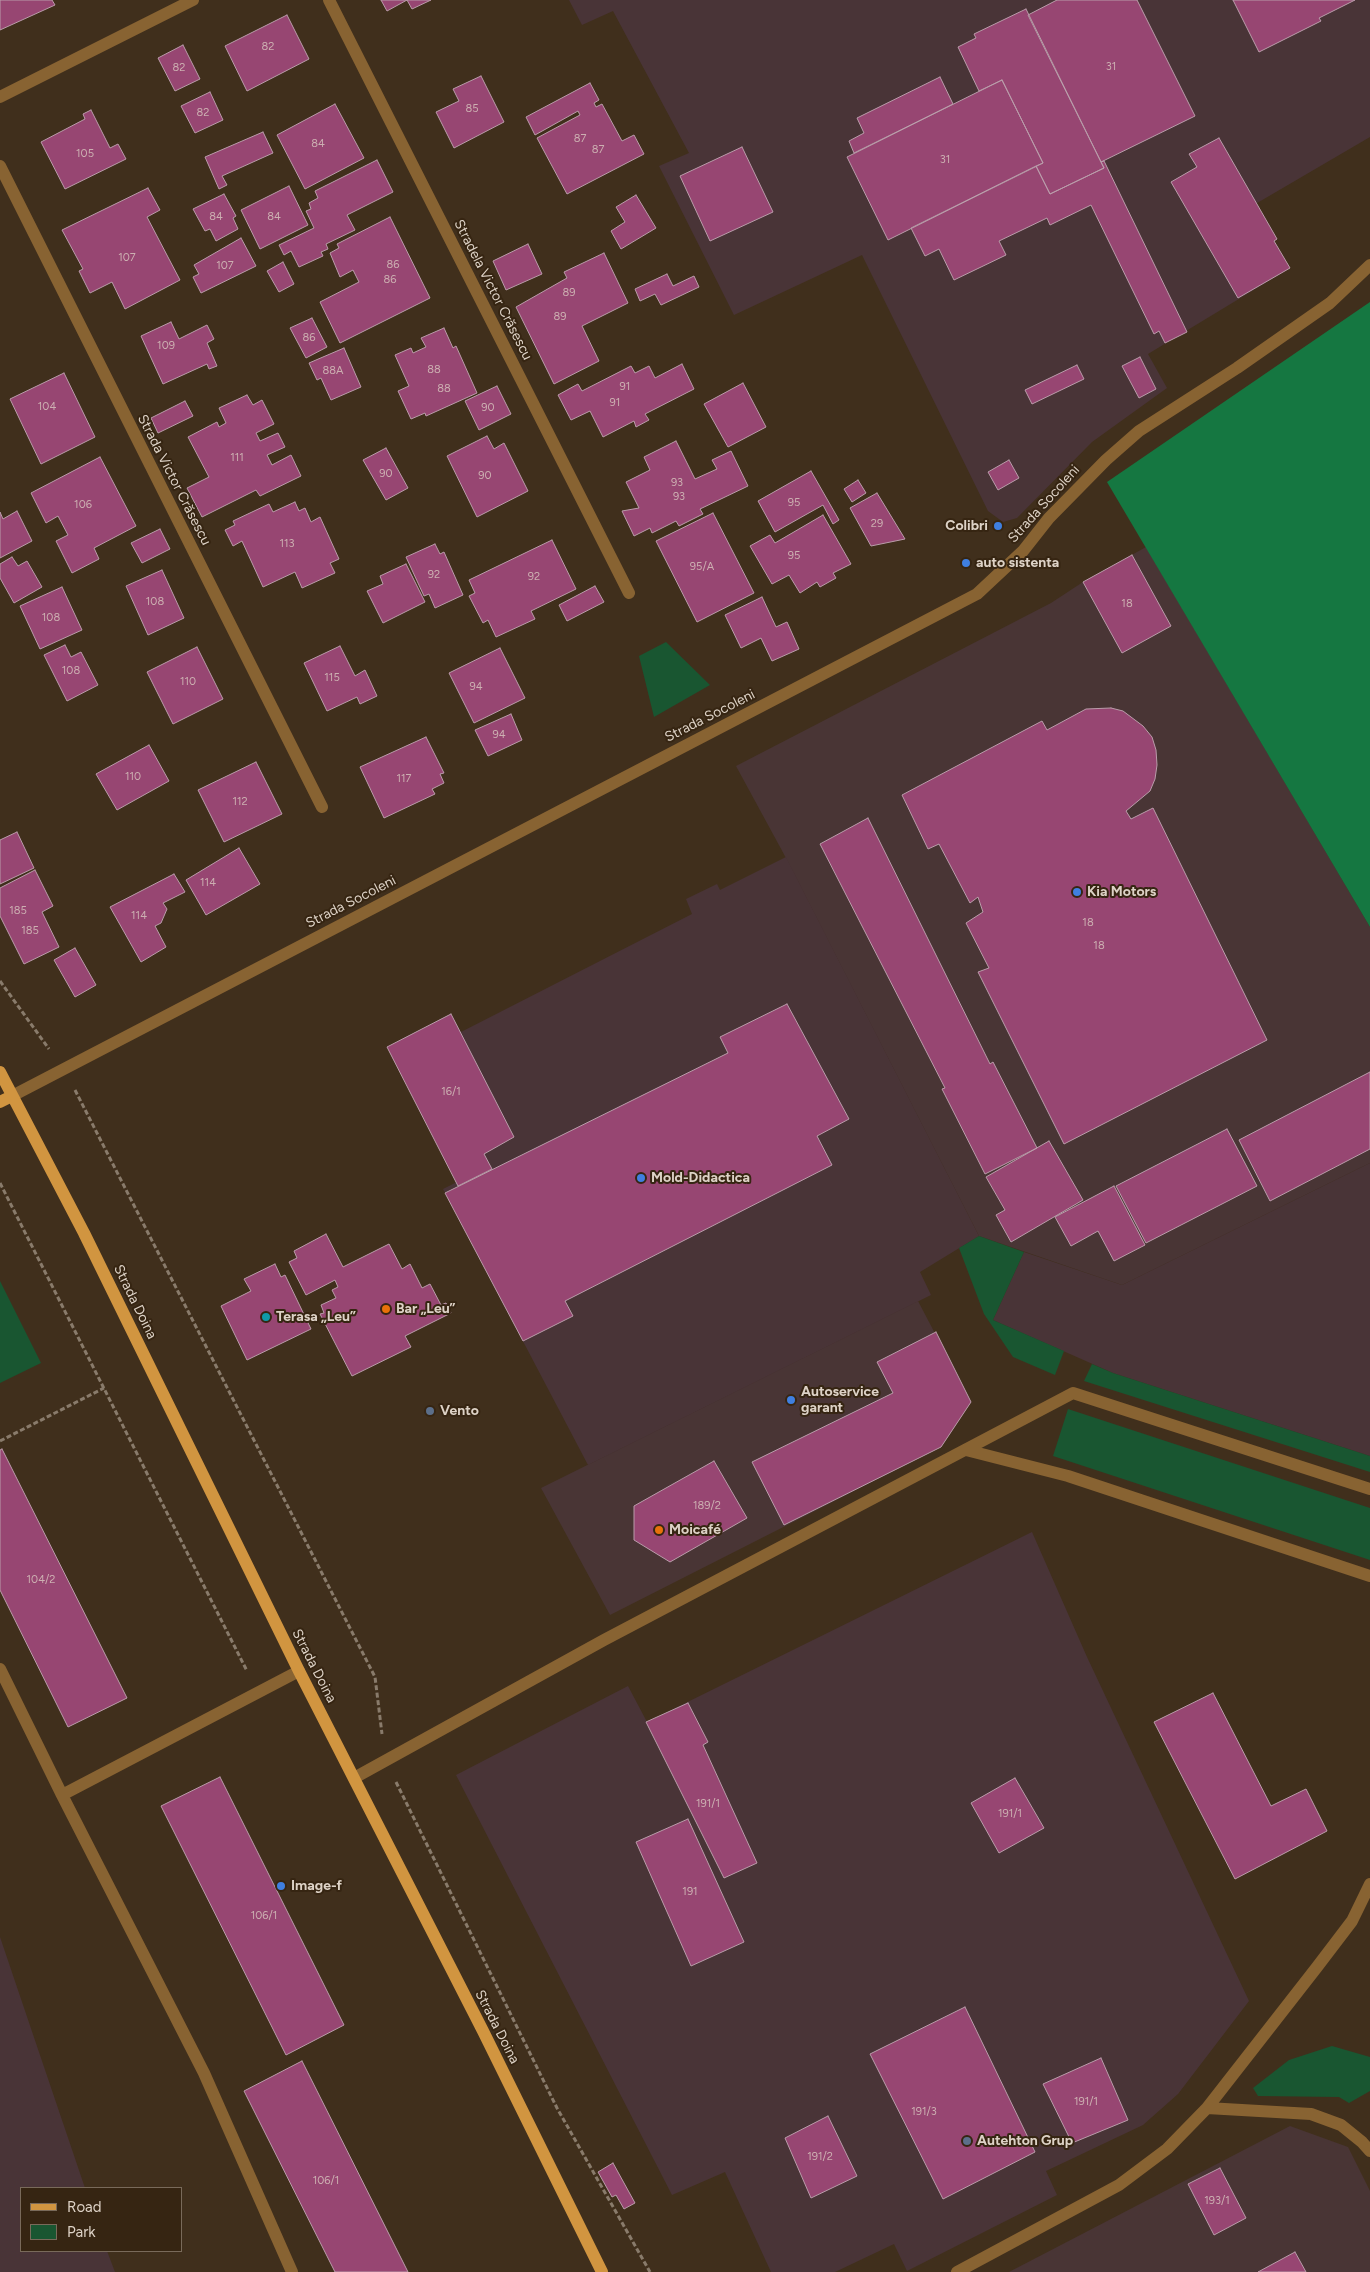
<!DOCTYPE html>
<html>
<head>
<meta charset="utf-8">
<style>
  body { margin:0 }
  #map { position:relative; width:1370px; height:2272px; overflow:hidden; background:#402f1c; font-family:Figtree,sans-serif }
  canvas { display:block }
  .legend { position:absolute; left:20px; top:2187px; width:162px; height:65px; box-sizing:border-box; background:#362512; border:1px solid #796a5a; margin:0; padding:6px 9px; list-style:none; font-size:15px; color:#ddd2c6 }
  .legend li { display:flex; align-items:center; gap:10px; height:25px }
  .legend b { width:25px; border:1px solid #796a5a }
</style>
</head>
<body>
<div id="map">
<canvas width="1370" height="2272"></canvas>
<ul class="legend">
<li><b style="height:6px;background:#d19540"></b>Road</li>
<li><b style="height:14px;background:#195631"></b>Park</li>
</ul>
</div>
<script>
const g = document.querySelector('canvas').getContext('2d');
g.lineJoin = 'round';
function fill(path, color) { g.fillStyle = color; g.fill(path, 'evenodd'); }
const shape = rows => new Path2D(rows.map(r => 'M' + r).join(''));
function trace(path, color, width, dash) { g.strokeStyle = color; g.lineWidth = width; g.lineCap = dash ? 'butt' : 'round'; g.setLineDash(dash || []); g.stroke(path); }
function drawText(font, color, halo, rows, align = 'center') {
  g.font = font + ' Figtree,sans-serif'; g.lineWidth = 4; g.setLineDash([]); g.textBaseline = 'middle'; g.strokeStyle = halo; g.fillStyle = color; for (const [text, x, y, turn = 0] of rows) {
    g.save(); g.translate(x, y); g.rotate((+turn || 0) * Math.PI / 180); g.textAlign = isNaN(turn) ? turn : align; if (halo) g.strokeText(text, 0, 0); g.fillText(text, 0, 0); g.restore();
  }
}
const commercial = shape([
  [1146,547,1370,927,1370,1163,1122,1285,979,1236,786,858,736,766,1051,603,1083,582],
  [918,1301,971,1402,941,1447,610,1615,541,1488],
  [1290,2126,1348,2147,1370,2191,1370,2272,1009,2272]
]);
const industrial = shape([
  [569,0,1370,0,1370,137,1252,206,1285,271,1148,354,1167,388,1092,442,1017,518,1003,522,988,511,862,255,734,315,659,166,689,153,613,11,582,25],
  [786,857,979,1236,920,1272,931,1295,588,1465,443,1189,457,1182,387,1047,451,1014,461,1032,692,914,686,899,717,884,720,890],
  [1370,1163,1370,1456,1113,1373,993,1320,1024,1252,1122,1285],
  [1032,1532,1087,1657,1249,2001,1178,2094,1143,2125,1046,2171,1057,2195,907,2271,894,2244,835,2272,771,2272,725,2172,672,2195,456,1775,628,1686,647,1722],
  [0,1937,85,2188,21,2188,21,2251,107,2251,115,2272,0,2272]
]);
const green = shape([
  [666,642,710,685,654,717,639,656],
  [979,1236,1024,1252,993,1320,1064,1351,1055,1375,1013,1357,984,1314,959,1248],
  [0,1281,41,1363,0,1383],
  [1092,1364,1113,1373,1370,1456,1370,1472,1084,1381],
  [1068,1409,1370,1508,1370,1560,1053,1456],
  [1332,2046,1370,2057,1370,2091,1349,2103,1339,2097,1258,2096,1253,2088,1289,2060]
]);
const forest = shape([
  [1370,302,1370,927,1107,482]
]);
const building = shape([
  [0,0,52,0,55,5,0,30,0,0],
  [381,0,407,0,387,11,381,0],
  [407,0,431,0,412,9,407,0],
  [1057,0,1137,0,1195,116,1101,162,1028,15,1057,0],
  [1233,0,1355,0,1319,18,1321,21,1259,52,1233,0],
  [1026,9,1104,168,1050,194,1036,166,1043,163,1002,80,979,91,958,47,976,38,974,34,1026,9],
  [287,15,309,59,247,91,225,46,287,15],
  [183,45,200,79,175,91,158,58,183,45],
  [481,76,504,122,454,148,436,112,459,101,453,89,481,76],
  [940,77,953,104,854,153,849,141,864,133,857,118,940,77],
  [1002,80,1043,163,888,240,847,157,1002,80],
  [590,83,599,100,594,103,596,107,602,104,622,141,634,135,644,154,567,194,537,138,580,115,578,111,535,135,526,117,590,83],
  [210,92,223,120,195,133,181,106,210,92],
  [335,104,364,158,305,189,277,135,335,104],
  [91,110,110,148,118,144,126,159,65,189,41,142,85,119,83,114,91,110],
  [263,132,273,153,222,176,227,185,219,189,205,157,263,132],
  [1219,138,1277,239,1274,241,1290,268,1238,298,1171,182,1197,167,1189,154,1219,138],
  [742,147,773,212,710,241,680,176,742,147],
  [377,160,393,192,347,215,355,230,326,244,328,249,321,252,323,256,299,267,291,251,284,255,279,245,314,228,306,211,311,209,309,203,318,198,315,191,377,160],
  [1104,161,1187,332,1165,343,1159,331,1154,334,1091,205,1050,225,1047,218,999,241,1006,255,954,280,939,249,925,256,911,228,1036,166,1050,194,1104,168,1101,162,1104,161],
  [289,186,308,225,260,249,241,210,289,186],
  [148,188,160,210,147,217,180,280,125,309,112,282,90,293,79,271,83,269,62,230,148,188],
  [224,194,236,216,233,218,238,229,216,241,210,229,205,231,193,209,224,194],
  [636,195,656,228,621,249,611,231,625,222,616,207,636,195],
  [390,217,430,298,340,343,320,302,359,282,353,270,340,277,330,253,339,248,337,244,390,217],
  [241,238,256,266,201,293,193,277,199,274,194,265,241,238],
  [528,244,542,274,506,290,493,261,528,244],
  [604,253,628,303,582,326,599,361,554,384,516,307,567,278,564,272,604,253],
  [283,262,294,284,279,292,267,271,283,262],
  [667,274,673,286,694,276,699,287,661,305,655,294,640,301,635,289,667,274],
  [312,318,327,347,306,358,290,328,312,318],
  [171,322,179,339,207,325,214,339,207,343,217,366,209,369,207,364,163,384,141,336,171,322],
  [444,328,453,348,456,346,477,393,426,416,425,413,411,419,398,391,409,386,395,355,411,348,413,353,426,347,421,338,444,328],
  [344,348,361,387,331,400,321,378,317,380,309,363,344,348],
  [1140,357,1156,389,1139,398,1122,366,1140,357],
  [682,364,694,389,645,414,649,420,636,427,634,421,603,437,590,411,571,420,558,395,578,384,582,391,631,366,635,373,649,366,655,378,682,364],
  [1077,365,1084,379,1032,404,1025,390,1077,365],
  [64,373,95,437,41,464,10,399,64,373],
  [743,383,766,427,728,447,704,404,743,383],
  [497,386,511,414,479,430,465,401,497,386],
  [247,395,253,405,262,400,274,424,256,433,260,441,278,433,285,447,267,455,272,465,291,455,301,476,260,496,256,490,202,517,187,488,209,477,188,437,217,422,219,427,226,423,219,408,247,395],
  [185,401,193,416,158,433,151,418,185,401],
  [487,436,494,449,504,443,528,491,477,517,447,456,487,436],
  [676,441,695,479,717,469,712,460,731,451,748,486,700,509,703,514,679,526,676,521,652,533,650,528,634,536,622,511,639,508,626,482,650,470,644,457,676,441],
  [386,448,408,488,386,500,363,460,386,448],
  [100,457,136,526,94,548,99,559,72,573,56,541,68,535,58,516,46,523,31,493,100,457],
  [1009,460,1019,478,998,490,988,472,1009,460],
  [811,471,839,520,833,524,823,505,775,532,758,501,811,471],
  [858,480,866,493,852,502,844,489,858,480],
  [877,493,905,539,871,546,850,508,877,493],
  [295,502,299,511,305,508,311,522,320,517,339,559,330,563,335,573,302,588,295,572,263,587,242,541,233,546,225,530,235,525,233,521,269,504,273,512,295,502],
  [17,511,32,541,0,558,0,512,3,519,17,511],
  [713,513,754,593,697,622,656,541,713,513],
  [823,515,851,564,833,573,836,578,820,587,817,582,800,593,789,575,772,584,750,546,770,535,775,543,823,515],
  [160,529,170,549,142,563,131,543,160,529],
  [552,540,576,589,531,611,535,619,496,637,488,620,483,623,469,596,475,593,469,580,552,540],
  [435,544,440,554,444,552,463,595,435,608,429,594,424,596,406,557,435,544],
  [1132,555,1171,626,1122,653,1083,582,1132,555],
  [12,557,18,566,27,561,42,587,14,603,0,578,0,564,12,557],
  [406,564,425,602,383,623,367,591,383,584,380,576,406,564],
  [162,570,184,618,148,635,126,586,162,570],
  [595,586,604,602,567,621,559,605,595,586],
  [62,587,82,630,40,649,20,606,62,587],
  [762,597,776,627,787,622,799,649,772,661,761,638,741,648,725,615,762,597],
  [65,645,71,657,81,652,98,685,67,701,44,655,65,645],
  [340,646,355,676,365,670,377,696,360,704,357,697,327,711,304,663,340,646],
  [197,647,223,699,173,724,147,672,197,647],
  [500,648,525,698,474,723,449,673,500,648],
  [1111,708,1123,711,1143,726,1152,737,1156,750,1157,765,1155,779,1150,791,1126,811,1131,819,1153,808,1267,1040,1064,1144,978,972,989,968,966,923,983,912,978,897,970,903,939,844,928,849,902,795,1042,721,1047,730,1086,709,1111,708],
  [511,714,522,740,488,756,475,730,511,714],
  [426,737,444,773,440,774,444,783,432,789,435,794,384,818,360,767,426,737],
  [149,745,169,781,117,810,96,774,149,745],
  [256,762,282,814,224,842,198,790,256,762],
  [868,818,990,1064,993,1062,1037,1148,985,1174,942,1089,945,1088,820,844,868,818],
  [17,832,34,868,0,884,0,840,17,832],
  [239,848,260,884,206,915,186,880,239,848],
  [35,870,53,906,42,912,59,947,24,964,0,916,0,888,35,870],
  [174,874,185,892,163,903,167,909,161,923,155,926,166,947,141,962,110,907,174,874],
  [75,948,96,985,75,997,54,960,75,948],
  [787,1004,849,1119,817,1136,832,1165,565,1301,573,1316,523,1341,445,1193,728,1053,720,1037,787,1004],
  [451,1014,514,1137,484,1154,492,1169,458,1186,387,1047,451,1014],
  [1370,1072,1370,1149,1270,1201,1239,1140,1370,1072],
  [1227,1129,1257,1186,1146,1243,1116,1186,1227,1129],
  [1049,1141,1083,1200,1011,1242,996,1215,1005,1210,986,1177,1049,1141],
  [1114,1186,1145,1245,1114,1261,1098,1231,1071,1246,1055,1217,1114,1186],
  [326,1234,343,1267,389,1244,402,1269,410,1264,422,1288,430,1284,441,1305,446,1303,451,1313,405,1336,411,1347,352,1376,320,1314,324,1313,321,1305,336,1298,332,1290,338,1287,335,1280,306,1295,289,1262,297,1258,294,1251,326,1234],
  [275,1264,281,1277,285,1275,311,1329,247,1360,221,1306,251,1291,244,1279,275,1264],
  [936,1332,971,1402,941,1447,784,1525,752,1462,893,1393,877,1362,936,1332],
  [2,1449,127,1698,68,1727,0,1590,0,1450,2,1449],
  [714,1461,747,1518,670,1562,634,1540,634,1506,714,1461],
  [1213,1693,1271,1806,1306,1789,1327,1831,1235,1879,1154,1722,1213,1693],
  [688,1703,708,1742,703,1745,757,1863,724,1878,646,1722,688,1703],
  [220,1777,344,2025,286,2055,161,1806,220,1777],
  [1015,1778,1044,1828,999,1853,971,1803,1015,1778],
  [688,1819,744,1942,691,1966,636,1842,688,1819],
  [965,2007,1035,2152,943,2199,870,2054,965,2007],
  [1101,2058,1128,2120,1072,2143,1043,2084,1101,2058],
  [302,2061,408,2272,335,2272,244,2091,302,2061],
  [828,2116,857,2176,811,2198,785,2138,828,2116],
  [613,2163,635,2203,624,2209,616,2195,612,2197,598,2172,613,2163],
  [1220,2168,1246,2218,1214,2235,1188,2184,1220,2168],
  [1295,2252,1306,2272,1258,2272,1295,2252]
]);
const path = shape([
  [0,981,49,1049],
  [75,1090,375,1677,382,1734],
  [0,1183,247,1671],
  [0,1441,104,1388],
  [396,1782,557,2108,650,2272]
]);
const minor = shape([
  [329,0,629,593],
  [0,97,193,0],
  [0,166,322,807],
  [12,1096,977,594,1023,551,1049,518,1106,460,1139,431,1237,368,1330,303,1370,265],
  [966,1450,1068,1476,1370,1576],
  [0,1669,62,1795,299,1671],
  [354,1778,604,1640,1073,1393,1370,1489],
  [62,1795,204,2073,292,2272],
  [1207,2108,1311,2114,1341,2125,1362,2142,1370,2151],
  [957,2272,1119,2185,1167,2149,1207,2108,1317,1967,1352,1921,1370,1884]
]);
const major = shape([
  [0,1072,84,1233,299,1671,483,2031,602,2272],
  [0,1102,12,1096]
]);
const markers = [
  [998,526,5,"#3f7fe0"],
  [966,563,5,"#3f7fe0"],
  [1077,892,5,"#3f7fe0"],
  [641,1178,5,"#3f7fe0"],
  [386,1309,5,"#e8710a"],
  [266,1317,5,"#0f9aa8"],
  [791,1400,5,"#3f7fe0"],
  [430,1411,5,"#5c6f8a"],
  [659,1530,5,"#e8710a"],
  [281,1886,5,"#3f7fe0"],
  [967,2141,5,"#5c6f8a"]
];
const numberNames = [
  ["82",268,47],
  ["31",1111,67],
  ["82",179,68],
  ["85",472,109],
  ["82",203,113],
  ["87",580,139],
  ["84",318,144],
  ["87",598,150],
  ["105",85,154],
  ["31",945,160],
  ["84",216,217],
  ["84",274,217],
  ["107",127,258],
  ["86",393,265],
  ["107",225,266],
  ["86",390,280],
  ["89",569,293],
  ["89",560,317],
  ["86",309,338],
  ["109",166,346],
  ["88",434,370],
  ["88A",333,371],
  ["91",625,387],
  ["88",444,389],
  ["91",615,403],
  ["104",47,407],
  ["90",488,408],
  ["111",237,458],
  ["90",386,474],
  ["90",485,476],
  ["93",677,483],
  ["93",679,497],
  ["95",794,503],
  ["106",83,505],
  ["29",877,524],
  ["113",287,544],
  ["95",794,556],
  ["95/A",702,567],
  ["92",434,575],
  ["92",534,577],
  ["108",155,602],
  ["18",1127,604],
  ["108",51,618],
  ["108",71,671],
  ["115",332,678],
  ["110",188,682],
  ["94",476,687],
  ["94",499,735],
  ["110",133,777],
  ["117",404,779],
  ["112",240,802],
  ["114",208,883],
  ["185",18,911],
  ["114",139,916],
  ["18",1088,923],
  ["185",30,931],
  ["18",1099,946],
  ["16/1",451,1092],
  ["189/2",707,1506],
  ["104/2",41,1580],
  ["191/1",708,1804],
  ["191/1",1010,1814],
  ["191",690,1892],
  ["106/1",264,1916],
  ["191/1",1086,2102],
  ["191/3",924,2112],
  ["191/2",820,2157],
  ["106/1",326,2181],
  ["193/1",1217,2201]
];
const streetNames = [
  ["Stradela Victor Crăsescu",493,290,63],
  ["Strada Victor Crăsescu",174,480,63],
  ["Strada Socoleni",1044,504,-48],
  ["Strada Socoleni",710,716,-27],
  ["Strada Socoleni",351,902,-27],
  ["Strada Doina",135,1302,64],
  ["Strada Doina",314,1666,63],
  ["Strada Doina",497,2027,63]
];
const poiNames = [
  ["Colibri",988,526,"right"],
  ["auto sistenta",976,563],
  ["Kia Motors",1087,892],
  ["Mold-Didactica",651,1178],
  ["Bar „Leu”",396,1309],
  ["Terasa „Leu”",276,1317],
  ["Autoservice",801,1392],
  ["garant",801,1408],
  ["Vento",440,1411],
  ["Moicafé",669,1530],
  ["Image-f",291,1886],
  ["Autehton Grup",977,2141]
];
fill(commercial, '#493535');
fill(industrial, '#493437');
fill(green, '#195631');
fill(forest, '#157741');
fill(building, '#974672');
trace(building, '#ba9caa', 1);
trace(path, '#897b6b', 3, [5, 2.5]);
trace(minor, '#886332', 12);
trace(major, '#d19540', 12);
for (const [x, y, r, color] of markers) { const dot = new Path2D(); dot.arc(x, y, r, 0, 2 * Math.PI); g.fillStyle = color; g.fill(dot); trace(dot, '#362512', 2); }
drawText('11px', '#ccafb1', null, numberNames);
drawText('14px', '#ddd2c6', '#362512', streetNames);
drawText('bold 14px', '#ddd2c6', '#362512', poiNames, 'left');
</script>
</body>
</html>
